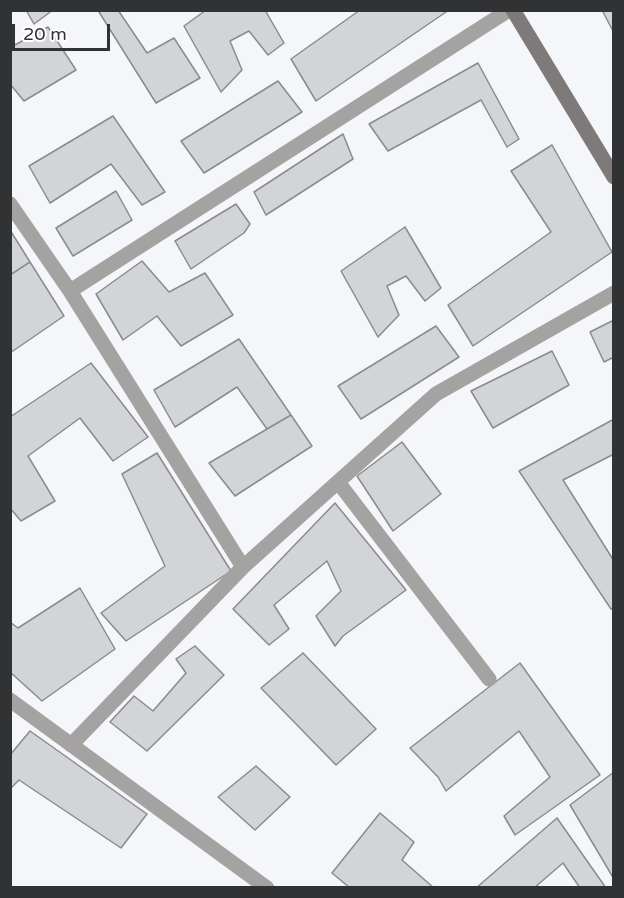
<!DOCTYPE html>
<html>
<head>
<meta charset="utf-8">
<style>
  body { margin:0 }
  #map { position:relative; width:624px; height:898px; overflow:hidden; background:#f4f6fa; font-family:"Varela Round",sans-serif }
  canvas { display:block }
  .frame { position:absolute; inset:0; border:12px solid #313233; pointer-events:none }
  .scale { position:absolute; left:12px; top:24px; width:98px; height:27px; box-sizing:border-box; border:3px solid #313233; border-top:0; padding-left:8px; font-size:18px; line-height:21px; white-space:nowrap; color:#313233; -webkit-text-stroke:4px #fff; paint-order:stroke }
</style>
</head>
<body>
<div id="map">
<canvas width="624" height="898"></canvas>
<div class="frame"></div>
<div class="scale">20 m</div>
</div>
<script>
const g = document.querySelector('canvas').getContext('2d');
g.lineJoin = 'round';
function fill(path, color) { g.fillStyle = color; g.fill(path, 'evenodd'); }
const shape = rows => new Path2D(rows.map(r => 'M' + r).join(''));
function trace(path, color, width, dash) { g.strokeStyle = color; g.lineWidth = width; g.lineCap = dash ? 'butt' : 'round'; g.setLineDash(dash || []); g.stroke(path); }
const building = shape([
  [26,10,53,10,34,24,26,10],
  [103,10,118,10,147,53,174,38,200,78,156,103,99,12,103,10],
  [206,10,265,10,284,43,268,55,249,31,230,41,242,70,221,92,184,26,206,10],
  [360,10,449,10,316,101,291,59,360,10],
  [602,10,614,10,614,33,602,10],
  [48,27,76,70,24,101,10,84,10,46,11,47,48,27],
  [478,63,519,139,507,147,481,100,388,151,369,124,478,63],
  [278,81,302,112,204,173,181,141,278,81],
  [113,116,165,192,142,205,111,164,50,203,29,166,113,116],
  [343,134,353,159,266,215,254,192,343,134],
  [552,145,612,252,473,346,448,305,551,232,511,171,552,145],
  [116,191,132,220,73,256,56,228,116,191],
  [236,204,250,224,244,233,191,269,175,241,236,204],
  [405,227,441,288,425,301,406,276,387,286,399,315,378,337,341,271,405,227],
  [10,230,30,262,10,275,10,230],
  [142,261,169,292,205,273,233,315,181,346,157,316,123,340,96,294,142,261],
  [30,262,64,316,10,353,10,275,30,262],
  [614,320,614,357,604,362,590,332,614,320],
  [436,326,459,357,361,419,338,386,436,326],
  [239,339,291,415,267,429,237,387,175,427,154,390,239,339],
  [552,351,569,385,493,428,471,391,552,351],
  [91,363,148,437,113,461,80,418,28,456,55,501,21,521,10,508,10,417,91,363],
  [291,415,312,446,235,496,209,463,291,415],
  [614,419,614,454,563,480,614,561,614,608,611,609,519,471,614,419],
  [402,442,441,494,393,531,357,476,402,442],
  [157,453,231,571,126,641,101,613,165,566,122,474,157,453],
  [335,503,406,590,343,636,335,646,316,616,341,591,327,561,274,605,289,629,269,645,233,609,335,503],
  [80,588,115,649,42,701,10,672,10,622,18,628,80,588],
  [195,646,224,675,147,751,110,722,134,696,153,711,186,673,176,659,195,646],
  [303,653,376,729,336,765,261,688,303,653],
  [520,663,600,775,515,835,504,816,550,777,519,731,446,791,438,777,410,748,520,663],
  [30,731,147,814,121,848,19,780,10,789,10,755,30,731],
  [256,766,290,797,255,830,218,797,256,766],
  [614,772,614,879,570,805,614,772],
  [380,813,414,842,402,860,434,888,350,888,332,873,380,813],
  [557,818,606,888,580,888,563,863,534,888,476,888,557,818]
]);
const street = shape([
  [10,204,70,291,243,567],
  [70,291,509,10],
  [338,482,489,679],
  [10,700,267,888],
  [71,745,243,567,436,394,614,293]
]);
const secondary = shape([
  [513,10,614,177]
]);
fill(building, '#d2d4d8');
trace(building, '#898b8e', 1.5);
trace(street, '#a5a2a2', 15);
trace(secondary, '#7e7a7a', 15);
</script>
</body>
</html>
